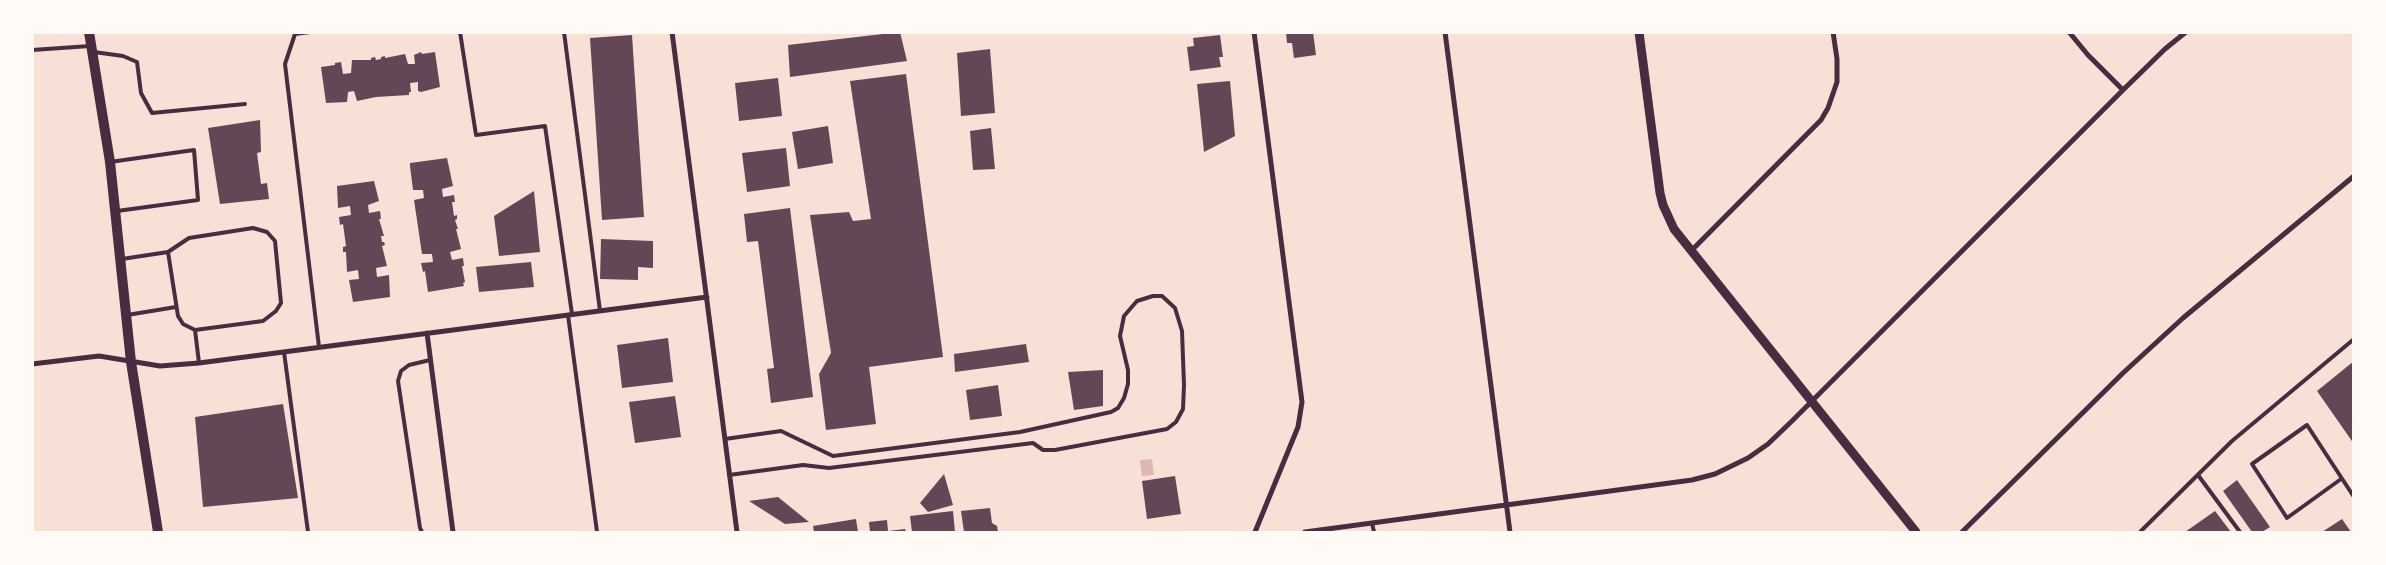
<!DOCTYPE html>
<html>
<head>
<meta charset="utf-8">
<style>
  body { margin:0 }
  #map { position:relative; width:2386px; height:565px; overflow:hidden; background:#f7e1d7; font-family:Signika,sans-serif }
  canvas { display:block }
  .frame { position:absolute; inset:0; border:34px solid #fffaf5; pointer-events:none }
</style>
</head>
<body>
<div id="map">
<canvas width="2386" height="565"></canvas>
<div class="frame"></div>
</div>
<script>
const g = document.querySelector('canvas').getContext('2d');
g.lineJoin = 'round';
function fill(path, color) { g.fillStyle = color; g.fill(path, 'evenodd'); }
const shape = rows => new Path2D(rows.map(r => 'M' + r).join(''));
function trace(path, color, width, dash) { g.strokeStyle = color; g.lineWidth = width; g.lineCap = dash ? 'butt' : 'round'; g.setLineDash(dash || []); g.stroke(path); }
const water = shape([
  [1152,459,1154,475,1142,476,1140,460]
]);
const building = shape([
  [900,32,907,61,790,77,788,45],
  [1286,32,1313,32,1316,55,1294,58,1292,43,1287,43],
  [632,35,644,217,602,220,590,38],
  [1220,35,1223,57,1219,57,1221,67,1190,71,1187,47,1194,46,1193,38],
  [990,49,995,113,961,116,957,53],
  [421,52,422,54,435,52,440,87,421,92,418,91,418,82,410,83,411,92,409,92,409,95,376,97,357,101,354,91,348,92,347,102,326,103,321,67,335,65,335,63,341,62,343,74,351,73,352,60,371,60,371,58,375,57,376,60,381,59,381,57,385,56,385,58,405,54,408,64,415,64,414,55],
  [906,74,943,357,869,367,876,424,826,430,819,374,831,353,810,215,849,212,853,221,871,219,850,81],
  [778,78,782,116,739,121,735,83],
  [1230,81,1235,136,1204,152,1197,84],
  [260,120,261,152,257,153,261,184,267,183,269,199,220,204,208,128],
  [828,126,833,163,798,169,792,132],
  [991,128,995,169,973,170,970,131],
  [786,148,790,186,747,192,742,153],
  [447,158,453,186,442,189,443,197,454,195,455,202,452,202,454,216,457,215,457,219,455,220,458,229,456,229,461,249,450,252,452,260,463,258,464,266,462,266,465,282,463,283,464,286,428,292,425,271,423,272,421,263,433,262,432,254,422,254,414,200,424,198,423,190,413,190,410,166,410,163],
  [374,181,379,201,368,205,369,213,380,211,381,219,379,219,384,236,381,236,382,242,384,242,385,245,382,246,387,266,376,268,377,277,389,275,390,297,353,302,349,280,359,279,358,270,347,272,346,252,343,252,343,247,346,246,343,224,340,225,339,217,351,215,350,206,338,208,337,186],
  [534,191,540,252,499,256,494,216],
  [790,208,813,397,771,403,767,369,774,368,758,241,747,242,744,214],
  [601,239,653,241,653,268,638,267,638,280,600,279],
  [531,262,534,287,479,292,476,267],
  [668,338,673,382,622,388,617,345],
  [1026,344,1029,362,955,372,954,354],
  [2354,361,2354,444,2317,391],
  [1103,370,1103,406,1074,410,1068,372],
  [998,385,1002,416,970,420,966,390],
  [675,396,681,437,635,443,629,402],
  [283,404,298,498,203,507,195,417],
  [944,474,953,505,928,512,920,503],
  [1175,476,1181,514,1147,519,1142,481],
  [2237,480,2270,527,2262,532,2252,532,2223,491],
  [778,497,809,522,785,524,749,501],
  [990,508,992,523,997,526,998,532,964,532,961,511],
  [953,511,955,532,912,532,910,516],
  [2215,511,2231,532,2185,532],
  [856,519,858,532,814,532,813,526],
  [2342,519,2351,532,2322,532],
  [887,520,888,531,905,529,906,532,870,532,869,522]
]);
const service = shape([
  [310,32,295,34,285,64,319,347],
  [460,32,476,135,545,126,572,314],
  [564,32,600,311],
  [32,50,90,46],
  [94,52,123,56,137,62,141,93,152,113,245,104],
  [110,162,194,150,198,200,117,211],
  [168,252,178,316,183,324,195,330],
  [122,259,168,252,189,238,253,228,267,232,275,241,281,303,276,311,263,321,195,330,199,363],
  [127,315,176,307],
  [568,315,597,532],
  [284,352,308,532],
  [725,439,781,431,833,456,1020,432,1111,412,1118,408,1124,398,1128,384,1128,370,1120,336,1124,316,1137,301,1153,296,1162,296,1175,308,1182,331,1184,385,1183,409,1176,422,1167,429,1055,450,1043,450,1033,443,829,468,803,465,729,475],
  [2198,475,2240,532],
  [2341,479,2287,518,2252,464,2307,425,2354,497],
  [1372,523,1374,532],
  [422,532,420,528,398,381,401,371,409,365,430,360],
  [2140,532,2232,441,2354,339]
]);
const minor = shape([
  [672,32,737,532],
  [1254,32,1302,402,1298,427,1255,532],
  [1445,32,1510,532],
  [2069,32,2088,55,2123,90],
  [2353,32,2354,33],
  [1691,251,1821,120,1828,108,1837,82,1837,59,1833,32],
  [427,333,453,532],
  [32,364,99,356,160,366,199,363,707,297],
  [1305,532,1692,480,1715,474,1748,458,1768,444,1792,421,2123,90,2165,49,2186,32],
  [1962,532,2123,373,2183,318,2354,176]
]);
const tertiary = shape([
  [1639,32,1660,193,1663,205,1674,229,1916,532]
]);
const secondary = shape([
  [89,32,110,162,131,362,158,532]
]);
fill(water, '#dcb8b0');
fill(building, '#644757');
trace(service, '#4a2c40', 4);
trace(minor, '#4a2c40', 5);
trace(tertiary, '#4a2c40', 9);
trace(secondary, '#4a2c40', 10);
</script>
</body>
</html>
